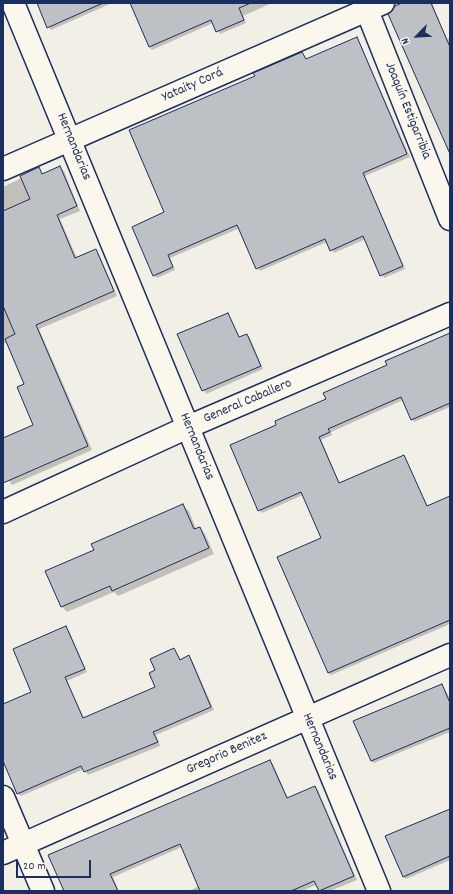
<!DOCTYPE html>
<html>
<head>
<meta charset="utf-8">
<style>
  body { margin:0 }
  #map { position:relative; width:453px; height:894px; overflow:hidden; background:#f2efe6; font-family:Dekko,sans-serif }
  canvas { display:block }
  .frame { position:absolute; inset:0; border:4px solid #1b2f5e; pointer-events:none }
  .north { position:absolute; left:397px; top:16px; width:40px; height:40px; -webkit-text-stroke:3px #fbf7ec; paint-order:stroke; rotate:246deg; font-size:11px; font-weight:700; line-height:16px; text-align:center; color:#1b2f5e }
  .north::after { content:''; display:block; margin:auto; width:14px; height:18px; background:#1b2f5e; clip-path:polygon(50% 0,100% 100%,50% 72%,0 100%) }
  .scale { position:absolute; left:16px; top:860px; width:75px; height:18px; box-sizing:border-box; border:2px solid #1b2f5e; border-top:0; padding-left:5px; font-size:12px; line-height:14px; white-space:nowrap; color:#1b2f5e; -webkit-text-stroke:3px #fbf7ec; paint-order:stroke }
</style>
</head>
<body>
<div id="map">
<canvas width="453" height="894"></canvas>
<div class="frame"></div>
<div class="north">N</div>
<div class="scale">20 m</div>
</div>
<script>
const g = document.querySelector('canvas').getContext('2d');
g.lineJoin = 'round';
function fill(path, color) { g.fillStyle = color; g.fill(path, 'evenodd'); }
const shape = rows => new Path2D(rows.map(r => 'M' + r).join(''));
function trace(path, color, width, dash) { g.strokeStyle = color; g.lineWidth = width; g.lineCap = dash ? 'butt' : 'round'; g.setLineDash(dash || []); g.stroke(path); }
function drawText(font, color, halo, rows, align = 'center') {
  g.font = font + ' Dekko,sans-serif'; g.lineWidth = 3; g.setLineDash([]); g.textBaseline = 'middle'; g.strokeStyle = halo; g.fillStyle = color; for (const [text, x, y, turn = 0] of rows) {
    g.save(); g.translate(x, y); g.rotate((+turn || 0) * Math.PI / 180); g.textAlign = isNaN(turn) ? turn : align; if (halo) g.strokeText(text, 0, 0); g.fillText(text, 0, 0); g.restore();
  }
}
const shadow = shape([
  [37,3,112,3,51,30],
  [131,3,272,3,243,16,246,23,220,34,213,23,152,50,149,47],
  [404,3,432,3,447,39,450,38,450,150],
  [357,38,359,41,410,157,365,176,405,269,384,278,366,239,334,253,327,242,260,271,240,228,170,258,175,270,157,278,154,275,166,213,256,76,302,53,307,60],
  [60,167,64,171,80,211,60,219,77,258,95,250,99,254,117,296,39,329,92,450,12,485,8,479,3,481,3,439,34,425,25,385,7,342,3,344,3,187,22,178,39,168,43,174],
  [228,314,240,338,247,335,250,338,263,369,206,394,179,335],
  [450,334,450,407,414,422,403,400,331,432,332,435,321,440,340,484,404,456,428,507,450,497,450,624,331,675,328,672,322,539,303,495,262,513,259,510,278,426],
  [183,506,189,511,196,529,200,528,205,534,214,554,118,596,114,592,67,612,62,607],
  [66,628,69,631,87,672,67,681,84,718,156,687,156,671,174,649,181,660,189,657,192,660,214,710,156,735,160,746,88,775,84,769,21,796,18,793,3,758,3,705,33,692],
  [442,685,450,698,450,732,374,763,371,761],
  [270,761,273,764,288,798,315,787,318,790,357,880,330,891,319,891,316,885,302,891,189,891,199,886,182,847,113,877,119,891,65,891],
  [450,810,450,860,406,879,403,876]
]);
const building = shape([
  [37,3,103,3,47,28,37,3],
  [130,3,251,3,239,8,244,20,216,32,211,20,149,47,130,3],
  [402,3,431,3,450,47,450,154,388,14,395,6,402,3],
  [357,37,407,154,363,173,403,266,380,276,363,236,330,251,325,239,256,269,237,225,168,255,173,267,153,276,132,227,164,212,129,130,255,76,253,73,302,52,306,59,357,37],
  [60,166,77,206,57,215,75,258,96,249,114,291,36,325,88,446,3,483,3,438,33,425,17,387,24,384,5,339,15,334,3,306,3,211,30,199,20,176,39,167,42,174,60,166],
  [228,313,239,337,247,334,261,366,202,391,177,334,228,313],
  [450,333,450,403,411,420,401,397,328,429,330,432,319,437,339,483,404,455,427,506,450,496,450,620,328,673,277,557,321,538,301,492,258,511,230,445,276,425,275,421,326,399,323,393,387,365,385,361,450,333],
  [183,504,194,529,200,527,209,548,112,591,110,586,61,607,45,571,94,550,91,544,183,504],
  [66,626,85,669,65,677,83,718,155,687,149,673,155,670,150,659,174,648,180,660,189,655,211,707,153,732,158,742,84,772,81,766,17,794,3,761,3,704,31,692,13,649,66,626],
  [442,684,450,703,450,728,371,761,353,721,442,684],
  [270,760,287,798,315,786,354,876,319,891,314,881,291,891,200,891,180,844,110,874,118,891,64,891,48,855,270,760],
  [450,809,450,856,403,877,385,836,450,809]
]);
const minor = shape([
  [13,3,379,891],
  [364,3,450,219],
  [3,169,383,3],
  [3,512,188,427,450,314],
  [3,797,43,891],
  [3,853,450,655]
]);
const streetNames = [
  ["Yataity Corá",193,86,-24],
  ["Joaquín Estigarribia",407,111,68],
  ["Hernandarias",73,147,68],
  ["General Caballero",248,402,-23],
  ["Hernandarias",196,447,68],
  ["Hernandarias",319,747,67],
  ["Gregorio Benitez",227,754,-24]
];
fill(shadow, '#0003');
fill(building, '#bdc0c4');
trace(building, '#1b2f5e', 1);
trace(minor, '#1b2f5e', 25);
trace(minor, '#fbf7ec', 22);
drawText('14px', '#1b2f5e', '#fbf7ec', streetNames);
</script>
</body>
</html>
